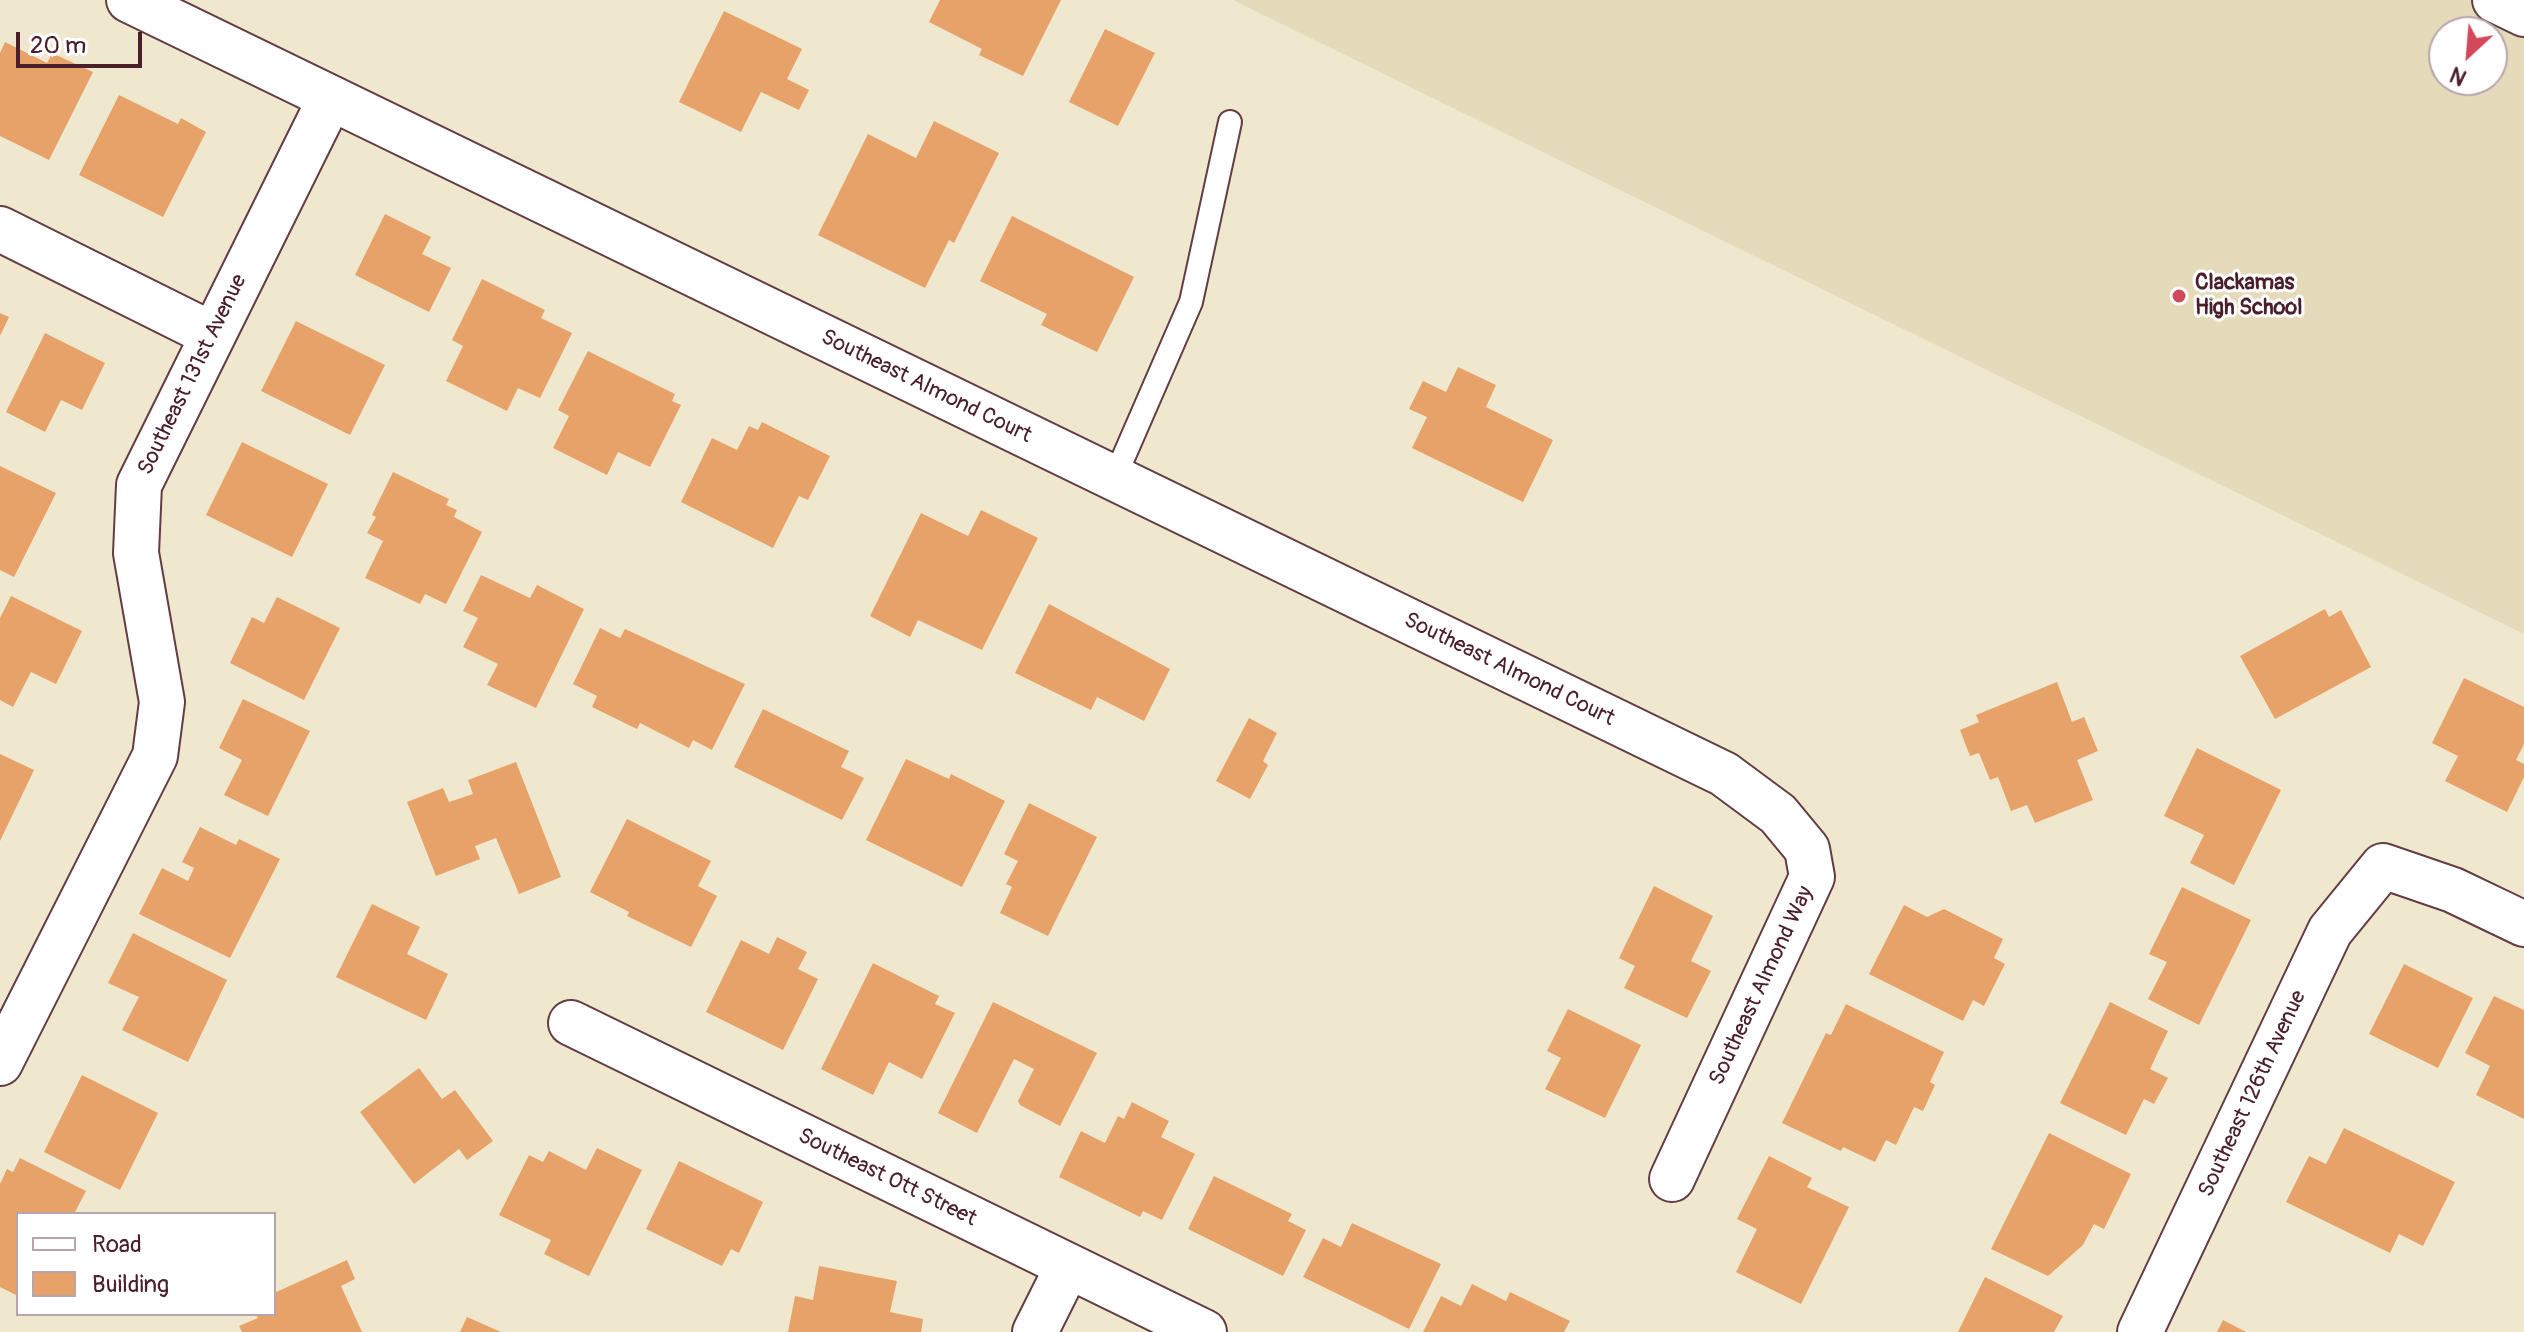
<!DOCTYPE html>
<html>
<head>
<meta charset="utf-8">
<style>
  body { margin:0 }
  #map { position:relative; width:2524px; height:1332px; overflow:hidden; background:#f0e8ce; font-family:Pangolin,sans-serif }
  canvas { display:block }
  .legend { position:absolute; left:16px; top:1212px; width:260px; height:104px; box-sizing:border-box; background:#fff; border:2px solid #b7a5aa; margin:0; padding:10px 14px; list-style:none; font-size:24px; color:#4a1f2b }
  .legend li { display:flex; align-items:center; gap:16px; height:40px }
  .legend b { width:40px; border:2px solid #b7a5aa }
  .north { position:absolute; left:2428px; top:16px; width:80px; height:80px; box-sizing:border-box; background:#fff; border:2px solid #b7a5aa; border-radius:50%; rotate:206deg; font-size:22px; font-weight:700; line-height:32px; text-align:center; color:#4a1f2b }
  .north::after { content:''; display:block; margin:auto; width:28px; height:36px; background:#d1495b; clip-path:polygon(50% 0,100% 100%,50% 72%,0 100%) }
  .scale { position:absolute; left:16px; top:32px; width:126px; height:36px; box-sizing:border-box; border:4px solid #4a1f2b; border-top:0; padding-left:10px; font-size:24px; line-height:28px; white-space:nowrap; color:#4a1f2b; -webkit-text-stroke:6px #fff; paint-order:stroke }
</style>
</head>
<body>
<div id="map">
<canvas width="2524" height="1332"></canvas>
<ul class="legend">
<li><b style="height:10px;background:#fff"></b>Road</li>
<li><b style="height:22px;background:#e6a269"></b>Building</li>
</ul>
<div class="north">N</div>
<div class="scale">20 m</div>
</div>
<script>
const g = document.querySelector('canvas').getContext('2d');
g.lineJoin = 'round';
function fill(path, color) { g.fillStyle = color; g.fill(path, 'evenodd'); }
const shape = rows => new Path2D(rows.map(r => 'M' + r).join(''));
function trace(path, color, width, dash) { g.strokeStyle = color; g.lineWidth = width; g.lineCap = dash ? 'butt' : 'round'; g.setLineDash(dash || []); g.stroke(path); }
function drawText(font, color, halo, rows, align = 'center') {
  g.font = font + ' Pangolin,sans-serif'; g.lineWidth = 6; g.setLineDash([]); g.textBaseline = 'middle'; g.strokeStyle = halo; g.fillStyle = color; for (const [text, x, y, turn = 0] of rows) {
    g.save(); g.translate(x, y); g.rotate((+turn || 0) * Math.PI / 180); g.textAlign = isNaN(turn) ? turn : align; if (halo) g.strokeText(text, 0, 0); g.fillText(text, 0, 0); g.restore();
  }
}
const built = shape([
  [1233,0,2524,0,2524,634,2274,511],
  [2444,32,2492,32,2492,80,2444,80]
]);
const building = shape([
  [940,0,1061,0,1023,76,979,55,982,49,929,22],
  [724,11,802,49,787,79,809,90,799,110,761,92,741,132,679,102],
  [1105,29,1155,53,1118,126,1069,102],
  [5,42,47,63,52,53,93,72,49,160,0,136,0,53],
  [119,95,178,124,181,118,206,132,163,217,79,175],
  [934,121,999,153,954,243,949,240,925,288,818,235,868,134,916,158],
  [385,214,431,237,422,254,451,268,429,312,355,275],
  [1012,216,1134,277,1097,352,1041,325,1047,314,980,281],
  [482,279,545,310,541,318,572,333,540,398,518,388,507,411,446,381,463,346,452,340],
  [0,313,9,317,0,336],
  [296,321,385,365,350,435,261,391],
  [45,333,105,363,82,410,61,400,45,432,6,412],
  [588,351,675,394,672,401,681,405,650,467,618,452,607,475,553,448,569,416,558,410],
  [1458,367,1496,385,1486,407,1553,440,1523,502,1412,448,1427,417,1409,409,1423,381,1446,392],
  [762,422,830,456,808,500,799,496,773,548,681,502,712,438,737,450,749,426,758,430],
  [242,442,328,484,292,557,206,515],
  [0,466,56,493,14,577,0,570],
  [393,472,449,499,446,505,457,510,454,517,482,532,446,604,425,594,420,604,365,578,383,541,367,533,376,517,372,515],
  [981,510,1038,538,982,650,918,620,910,637,870,616,921,513,968,536],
  [481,575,530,598,537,585,584,609,536,708,487,685,498,664,463,647,478,618,463,611],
  [11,596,82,631,56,684,31,672,13,707,0,700,0,618],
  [277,597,340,628,304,700,230,663,252,617,264,623],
  [1049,604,1170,669,1144,721,1097,697,1091,710,1015,673],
  [2325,609,2329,617,2341,610,2371,667,2275,719,2240,656],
  [600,628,620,638,625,629,745,684,712,750,693,740,689,748,640,723,637,729,592,707,597,696,573,684],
  [2464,678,2524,707,2524,744,2516,760,2524,764,2524,777,2507,812,2445,781,2458,756,2432,743],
  [2057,682,2072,722,2084,717,2098,751,2077,760,2093,800,2035,823,2027,805,2011,811,1998,777,1990,780,1979,753,1970,756,1960,730,1979,722,1976,715],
  [243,699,310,731,268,816,224,795,242,760,219,748],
  [763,709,849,751,841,767,864,778,842,820,734,767],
  [1249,718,1277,733,1263,761,1268,765,1250,799,1216,781],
  [2197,748,2281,790,2234,885,2190,863,2204,835,2164,816],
  [0,754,34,770,0,841],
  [906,759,949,779,951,774,1005,801,962,887,866,840],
  [516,762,561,877,519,894,496,838,475,846,480,859,436,876,407,802,443,788,449,802,473,794,468,780],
  [1029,803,1097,837,1048,936,1000,913,1012,887,1006,884,1018,861,1004,854],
  [627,819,711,861,698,886,717,896,691,947,627,916,629,912,590,892],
  [200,827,236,845,239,839,280,859,230,958,139,914,162,868,188,881,194,868,182,862],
  [1654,886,1713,916,1691,961,1711,971,1687,1018,1624,988,1635,966,1619,958],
  [2182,887,2251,920,2199,1025,2148,999,2167,962,2149,954],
  [372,904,420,927,407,954,448,974,426,1020,336,977],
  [1904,905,1927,917,1944,909,2003,939,1994,958,2005,964,1984,1006,1973,1000,1963,1021,1869,974],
  [133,933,227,980,188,1062,122,1030,139,997,108,983],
  [777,937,807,952,798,969,818,979,783,1050,706,1012,741,940,769,954],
  [873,963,939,996,935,1004,955,1013,922,1079,889,1062,873,1095,821,1069],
  [2404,964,2473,998,2438,1068,2369,1034],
  [2494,996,2524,1010,2524,1119,2476,1095,2490,1066,2465,1053],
  [993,1002,1097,1053,1060,1126,1020,1105,1018,1101,1034,1069,1014,1059,977,1133,938,1113],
  [2110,1002,2168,1031,2150,1069,2168,1078,2154,1104,2144,1099,2126,1135,2060,1103],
  [1846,1004,1944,1052,1930,1082,1935,1085,1923,1111,1914,1107,1896,1145,1886,1140,1875,1162,1843,1147,1841,1151,1782,1123,1826,1033,1831,1035],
  [1568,1009,1641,1045,1605,1118,1545,1089,1561,1058,1547,1051],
  [419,1068,442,1099,455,1090,493,1141,467,1160,459,1149,414,1184,360,1112],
  [82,1075,158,1113,120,1190,44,1152],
  [1132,1102,1169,1121,1161,1137,1195,1154,1162,1220,1143,1211,1140,1217,1059,1177,1081,1131,1105,1143,1118,1116,1124,1119],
  [2344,1128,2455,1182,2423,1246,2399,1234,2390,1253,2286,1202,2309,1156,2326,1164],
  [2049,1133,2131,1174,2104,1229,2094,1224,2083,1245,2048,1276,1991,1249],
  [597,1148,642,1170,589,1276,544,1254,551,1240,499,1215,529,1155,543,1162,549,1151,586,1170],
  [1769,1156,1812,1178,1807,1187,1849,1207,1801,1304,1736,1272,1757,1229,1737,1219],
  [20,1158,86,1191,74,1214,18,1214,18,1296,0,1287,0,1184,7,1169,13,1172],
  [679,1161,763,1202,739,1253,731,1249,722,1266,646,1229],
  [1214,1176,1292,1214,1288,1221,1306,1230,1283,1276,1188,1229],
  [1352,1223,1441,1264,1409,1329,1303,1277,1323,1238,1341,1247],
  [347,1260,355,1279,341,1286,362,1332,242,1332,239,1326,258,1318,256,1314,274,1314,274,1293],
  [819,1266,897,1281,890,1312,923,1319,921,1332,788,1332,795,1296,813,1300],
  [1985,1277,2063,1316,2054,1332,1958,1332],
  [1472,1284,1506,1301,1510,1292,1570,1321,1564,1332,1423,1332,1441,1296,1461,1306],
  [467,1317,501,1332,460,1332],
  [2223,1320,2246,1332,2217,1332]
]);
const service = shape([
  [1114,479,1191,302,1230,122]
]);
const minor = shape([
  [129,0,1724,774,1778,814,1807,849,1812,877,1672,1179],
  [0,229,213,335],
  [571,1023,1204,1332],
  [0,1063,155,756,162,702,136,553,139,485,330,99],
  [1035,1332,1068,1266],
  [2140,1332,2330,931,2383,866,2453,890,2524,924]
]);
const tertiary = shape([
  [2495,0,2524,14]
]);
const markers = [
  [2179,296,8,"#d1495b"]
];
const poiNames = [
  ["Clackamas",2195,283],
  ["High School",2195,308]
];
const streetNames = [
  ["Southeast 131st Avenue",193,375,-64],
  ["Southeast Almond Court",926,387,26],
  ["Southeast Almond Court",1509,670,26],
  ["Southeast Almond Way",1762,986,-65],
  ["Southeast 126th Avenue",2253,1094,-65],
  ["Southeast Ott Street",887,1178,26]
];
fill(built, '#e5dbba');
fill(building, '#e6a269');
trace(service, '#633d43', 26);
trace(minor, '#633d43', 48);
trace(tertiary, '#633d43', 48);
trace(service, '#fff', 22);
trace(minor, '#fff', 44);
trace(tertiary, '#fff', 44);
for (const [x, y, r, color] of markers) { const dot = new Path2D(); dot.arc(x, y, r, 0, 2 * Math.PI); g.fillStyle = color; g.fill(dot); trace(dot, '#fff', 3); }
drawText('bold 22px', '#4a1f2b', '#fff', poiNames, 'left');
drawText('22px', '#4a1f2b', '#fff', streetNames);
</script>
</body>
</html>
